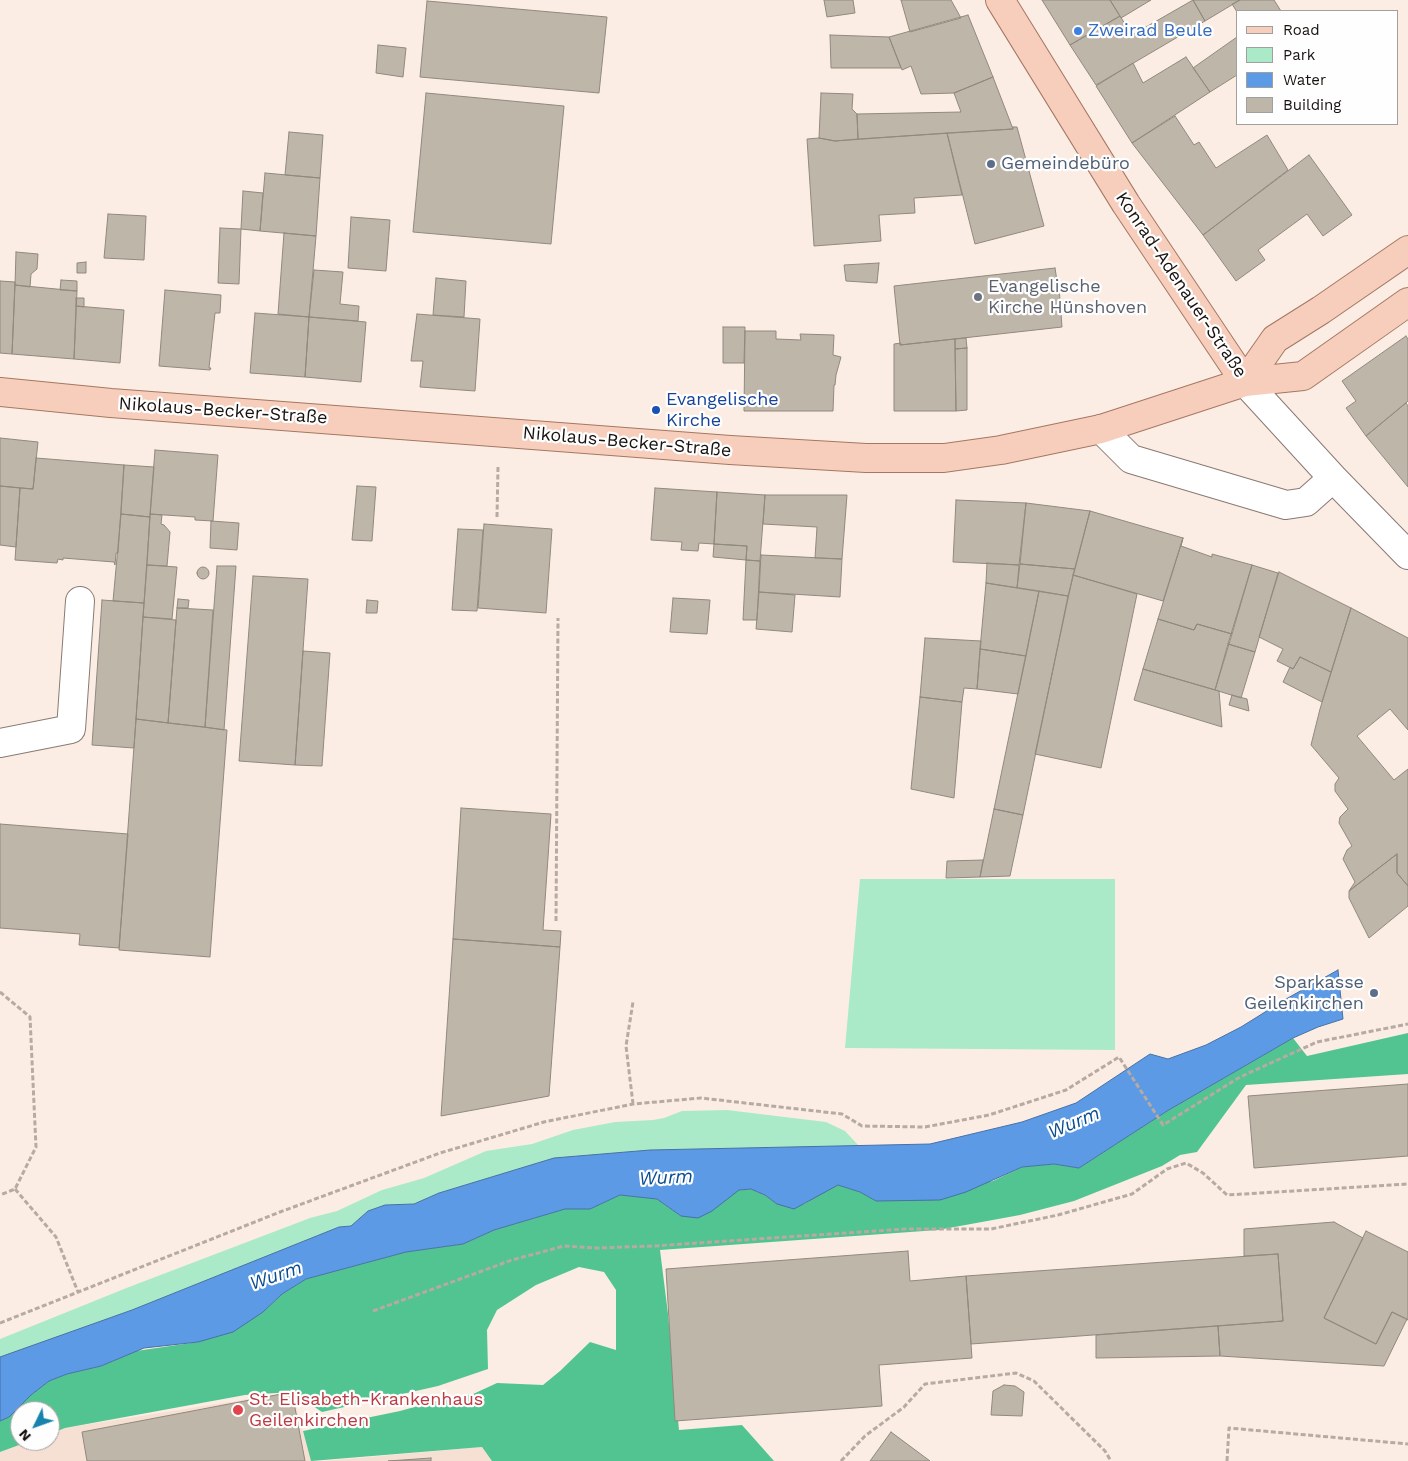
<!DOCTYPE html>
<html>
<head>
<meta charset="utf-8">
<style>
  body { margin:0 }
  #map { position:relative; width:1408px; height:1461px; overflow:hidden; background:#fcede4; font-family:"Work Sans",sans-serif }
  canvas { display:block }
  .legend { position:absolute; left:1236px; top:10px; width:162px; height:115px; box-sizing:border-box; background:#fefefe; border:1px solid #a2a09e; margin:0; padding:6px 9px; list-style:none; font-size:15px; color:#17120f }
  .legend li { display:flex; align-items:center; gap:10px; height:25px }
  .legend b { width:25px; border:1px solid #a2a09e }
  .north { position:absolute; left:10px; top:1401px; width:50px; height:50px; box-sizing:border-box; background:#fefefe; border:1px solid #a2a09e; border-radius:50%; rotate:228deg; font-size:14px; font-weight:700; line-height:20px; text-align:center; color:#17120f }
  .north::after { content:''; display:block; margin:auto; width:18px; height:22px; background:#1782ab; clip-path:polygon(50% 0,100% 100%,50% 72%,0 100%) }
</style>
</head>
<body>
<div id="map">
<canvas width="1408" height="1461"></canvas>
<ul class="legend">
<li><b style="height:6px;background:#f7cebc"></b>Road</li>
<li><b style="height:14px;background:#abeac9"></b>Park</li>
<li><b style="height:14px;background:#5c9ae5"></b>Water</li>
<li><b style="height:14px;background:#beb6a9"></b>Building</li>
</ul>
<div class="north">N</div>
</div>
<script>
const g = document.querySelector('canvas').getContext('2d');
g.lineJoin = 'round';
function fill(path, color) { g.fillStyle = color; g.fill(path, 'evenodd'); }
const shape = rows => new Path2D(rows.map(r => 'M' + r).join(''));
function trace(path, color, width, dash) { g.strokeStyle = color; g.lineWidth = width; g.lineCap = dash ? 'butt' : 'round'; g.setLineDash(dash || []); g.stroke(path); }
function drawText(font, color, halo, rows, align = 'center') {
  g.font = font + ' "Work Sans",sans-serif'; g.lineWidth = 4.5; g.setLineDash([]); g.textBaseline = 'middle'; g.strokeStyle = halo; g.fillStyle = color; for (const [text, x, y, turn = 0] of rows) {
    g.save(); g.translate(x, y); g.rotate((+turn || 0) * Math.PI / 180); g.textAlign = isNaN(turn) ? turn : align; if (halo) g.strokeText(text, 0, 0); g.fillText(text, 0, 0); g.restore();
  }
}
const built = shape([
  [292,1392,311,1461,0,1461,0,1452,30,1441,50,1441,50,1434,65,1428],
  [482,1447,492,1461,324,1461]
]);
const green = shape([
  [860,879,1115,879,1115,1050,845,1048],
  [727,1110,826,1122,845,1131,859,1146,650,1150,554,1158,439,1193,414,1204,385,1205,368,1211,351,1226,339,1227,132,1310,0,1357,0,1339,129,1287,310,1218,337,1211,382,1190,424,1178,486,1151,532,1144,573,1130,615,1122,653,1120,664,1118,682,1111]
]);
const forest = shape([
  [1408,1033,1408,1074,1246,1085,1197,1152,1180,1155,1162,1166,1074,1201,1020,1215,938,1230,660,1250,668,1314,679,1430,742,1425,774,1461,492,1461,482,1447,311,1461,303,1431,400,1411,447,1398,471,1395,497,1383,543,1385,560,1371,590,1342,616,1350,616,1290,604,1272,579,1267,536,1285,497,1310,487,1330,488,1369,438,1386,322,1412,292,1392,245,1395,65,1428,50,1434,50,1411,20,1411,20,1441,30,1441,0,1452,0,1421,9,1417,31,1395,49,1381,67,1374,101,1366,136,1351,198,1342,263,1312,282,1294,306,1279,406,1252,463,1244,494,1230,565,1209,590,1209,620,1195,657,1199,681,1216,739,1190,751,1189,765,1195,777,1204,804,1204,819,1194,838,1185,860,1192,876,1201,993,1181,1022,1167,1054,1164,1079,1168,1167,1111,1293,1038,1307,1056]
]);
const water = shape([
  [1338,970,1343,1019,1318,1027,1293,1038,1167,1111,1079,1168,1054,1164,1022,1167,966,1192,940,1200,876,1201,860,1192,838,1185,794,1209,777,1204,765,1195,751,1189,739,1190,712,1211,698,1218,681,1216,657,1199,620,1195,590,1209,565,1209,494,1230,463,1244,406,1252,306,1279,282,1294,263,1312,233,1332,198,1342,144,1348,101,1366,67,1374,49,1381,31,1395,9,1417,0,1421,0,1357,132,1310,339,1227,351,1226,368,1211,385,1205,414,1204,439,1193,554,1158,650,1150,930,1144,1022,1122,1076,1103,1150,1054,1168,1059,1206,1045,1241,1027,1286,999,1338,970]
]);
const building = shape([
  [824,0,853,0,855,13,827,17,824,0],
  [901,0,951,0,961,18,910,32,901,0],
  [1042,0,1110,0,1120,16,1070,45,1042,0],
  [1110,0,1151,0,1121,18,1110,0],
  [1193,0,1205,21,1096,85,1070,45,1120,16,1132,35,1193,0],
  [1193,0,1240,0,1205,21,1193,0],
  [1240,0,1274,0,1281,11,1237,12,1232,4,1240,0],
  [427,1,607,17,599,93,420,77,427,1],
  [968,15,993,77,954,93,921,94,911,66,902,70,889,37,968,15],
  [830,35,889,37,901,68,831,68,830,35],
  [1237,37,1237,75,1210,92,1193,68,1237,37],
  [378,45,406,48,403,77,376,73,378,45],
  [1186,57,1210,92,1132,143,1096,86,1133,63,1143,83,1186,57],
  [993,77,1013,129,858,139,857,114,961,112,954,93,993,77],
  [426,93,564,106,551,244,413,232,426,93],
  [821,93,853,94,852,109,857,114,858,139,835,141,819,138,821,93],
  [1175,116,1194,145,1199,142,1216,168,1267,135,1288,170,1203,235,1132,143,1175,116],
  [1013,127,1017,127,1044,226,975,244,947,133,1013,129,1013,127],
  [289,132,323,135,320,178,285,175,289,132],
  [947,133,962,195,914,198,915,213,879,215,881,241,814,246,807,139,819,138,835,141,947,133],
  [1309,155,1352,215,1323,236,1307,214,1258,250,1265,260,1236,281,1203,235,1309,155],
  [265,173,320,178,316,236,260,231,265,173],
  [243,191,263,193,260,231,241,229,243,191],
  [108,214,146,216,144,260,104,258,108,214],
  [351,217,390,220,386,271,348,268,351,217],
  [220,228,241,229,239,284,218,283,220,228],
  [284,233,316,236,309,317,278,314,284,233],
  [16,252,38,254,37,269,31,274,30,287,15,285,16,252],
  [86,262,86,273,77,273,77,263,86,262],
  [879,263,877,283,846,281,844,265,879,263],
  [1055,268,1058,287,1059,287,1062,327,900,345,894,286,1055,268],
  [314,270,343,272,340,304,359,306,358,321,309,317,314,270],
  [436,278,466,281,464,317,433,315,436,278],
  [61,280,77,281,77,291,60,290,61,280],
  [0,281,15,282,12,354,0,353,0,281],
  [15,285,77,291,74,359,12,354,15,285],
  [165,290,221,295,220,313,215,313,209,368,211,368,210,370,159,366,165,290],
  [76,298,84,298,84,307,76,306,76,298],
  [76,306,124,310,120,363,74,359,76,306],
  [255,313,309,317,305,377,250,373,255,313],
  [417,314,480,319,475,391,420,387,423,361,411,361,417,314],
  [309,317,366,322,361,382,305,377,309,317],
  [723,327,745,327,744,363,723,363,723,327],
  [745,331,776,331,776,339,801,340,800,334,834,335,833,355,841,357,836,375,835,385,834,385,833,411,744,411,745,331],
  [1406,336,1408,339,1408,401,1366,436,1346,408,1356,401,1342,381,1406,336],
  [966,338,967,348,955,349,955,339,966,338],
  [955,339,956,411,894,411,894,344,901,343,900,345,955,339],
  [967,348,967,410,956,411,955,349,967,348],
  [1406,403,1408,406,1408,487,1366,436,1406,403],
  [0,438,38,442,33,489,0,486,0,438],
  [155,450,218,455,213,521,195,520,195,517,150,514,155,450],
  [36,458,124,465,118,553,116,553,115,565,114,562,63,558,63,560,58,559,57,563,15,560,20,488,33,489,36,458],
  [124,465,154,467,150,517,121,514,124,465],
  [0,486,20,488,16,547,0,545,0,486],
  [357,486,376,487,372,541,352,540,357,486],
  [655,488,717,492,714,544,699,543,698,551,681,550,682,542,651,540,655,488],
  [717,492,765,495,760,561,746,560,747,546,714,544,717,492],
  [765,495,847,495,842,559,815,558,817,527,763,524,765,495],
  [956,500,1026,503,1019,565,953,562,956,500],
  [1026,503,1090,511,1075,569,1020,564,1026,503],
  [1090,511,1183,538,1163,601,1073,575,1090,511],
  [121,514,150,517,144,603,113,601,121,514],
  [150,514,162,515,161,524,164,525,170,532,167,566,147,565,150,514],
  [211,521,239,523,237,550,210,548,211,521],
  [484,524,552,529,546,613,478,608,484,524],
  [458,529,483,530,477,611,452,610,458,529],
  [1183,538,1181,546,1212,557,1212,554,1252,565,1232,634,1197,624,1194,630,1158,619,1183,538],
  [714,544,747,546,746,560,713,557,714,544],
  [761,555,842,559,840,597,759,592,761,555],
  [746,560,760,561,757,620,743,620,746,560],
  [987,563,1019,565,1017,588,986,583,987,563],
  [1020,564,1075,569,1068,596,1017,588,1020,564],
  [147,565,177,567,172,619,143,617,147,565],
  [1252,565,1278,573,1255,652,1228,644,1252,565],
  [217,566,236,566,224,730,205,727,217,566],
  '197 573a6 6 0 1 1 12 0a6 6 0 1 1-12 0Z',
  [1279,572,1351,608,1331,672,1300,657,1293,669,1277,661,1283,649,1259,637,1279,572],
  [1073,575,1137,594,1101,768,1035,754,1073,575],
  [253,576,308,579,295,765,239,761,253,576],
  [986,583,1039,591,1026,656,980,649,986,583],
  [1039,591,1068,596,1023,815,994,809,1039,591],
  [759,592,795,595,792,632,756,629,759,592],
  [673,598,710,600,707,634,670,632,673,598],
  [178,599,189,600,188,608,177,608,178,599],
  [102,600,144,603,134,748,92,745,102,600],
  [367,600,378,601,377,613,366,613,367,600],
  [177,608,213,610,205,727,168,723,177,608],
  [1351,608,1408,638,1408,730,1390,709,1357,736,1394,780,1408,769,1408,886,1397,873,1397,854,1349,891,1355,882,1343,859,1347,850,1352,846,1339,823,1340,817,1348,809,1335,791,1335,784,1339,778,1311,745,1320,709,1351,608],
  [143,617,176,620,168,723,136,719,143,617],
  [1158,619,1194,630,1197,624,1232,634,1215,690,1143,669,1158,619],
  [925,638,981,641,977,689,964,688,962,702,920,697,925,638],
  [1228,644,1255,652,1241,698,1215,690,1228,644],
  [980,649,1026,656,1018,694,977,689,980,649],
  [303,651,330,653,322,766,295,765,303,651],
  [1300,657,1331,672,1322,702,1283,682,1290,667,1293,669,1300,657],
  [1143,669,1219,691,1222,727,1134,700,1143,669],
  [1232,695,1247,699,1249,711,1229,705,1232,695],
  [920,697,962,702,954,798,911,789,920,697],
  [136,719,227,730,210,957,119,950,136,719],
  [461,808,551,814,543,930,561,931,560,947,453,939,461,808],
  [994,809,1023,815,1010,876,980,877,994,809],
  [0,824,128,834,119,948,79,945,80,934,0,928,0,824],
  [1397,854,1397,873,1408,886,1408,906,1369,938,1349,898,1349,891,1397,854],
  [983,860,980,877,946,878,947,861,983,860],
  [453,939,560,947,549,1096,441,1116,453,939],
  [1408,1084,1408,1156,1254,1168,1248,1096,1408,1084],
  [1334,1222,1363,1238,1324,1318,1376,1344,1392,1312,1407,1319,1384,1366,1220,1356,1218,1326,1283,1321,1278,1254,1244,1256,1244,1229,1334,1222],
  [1366,1231,1408,1252,1408,1320,1392,1312,1376,1344,1324,1318,1366,1231],
  [908,1251,910,1281,966,1276,972,1358,879,1365,882,1406,675,1421,666,1269,908,1251],
  [1278,1254,1283,1321,971,1344,966,1276,1278,1254],
  [1218,1326,1220,1356,1096,1358,1096,1335,1218,1326],
  [1004,1385,1015,1386,1024,1392,1022,1416,991,1415,993,1391,1004,1385],
  [292,1392,305,1461,87,1461,82,1432,292,1392],
  [891,1432,930,1461,870,1461,891,1432],
  [431,1458,431,1461,388,1461,431,1458]
]);
const path = shape([
  [497,517,498,467],
  [556,921,558,618],
  [0,992,30,1017,36,1147,15,1189,0,1195],
  [633,1104,626,1046,633,1002],
  [15,1189,56,1237,78,1292],
  [373,1311,512,1260,564,1246,597,1248,654,1246,905,1229,991,1229,1058,1215,1132,1194,1167,1169,1186,1163,1203,1173,1227,1195,1408,1184],
  [0,1323,280,1212,440,1153,544,1122,633,1104,701,1098,842,1114,862,1126,925,1127,989,1115,1066,1090,1119,1057,1163,1125,1240,1077,1317,1042,1408,1024],
  [841,1461,865,1436,904,1407,925,1384,1016,1373,1034,1381,1105,1451,1111,1461],
  [1227,1461,1229,1428,1408,1444]
]);
const minor = shape([
  [1245,382,1333,478,1408,555],
  [1101,429,1131,459,1286,505,1306,502,1333,478],
  [0,743,71,729,80,601]
]);
const major = shape([
  [1000,0,1126,204,1245,382],
  [1245,382,1275,339,1321,310,1408,250],
  [0,392,111,403,730,450,866,458,944,458,1001,450,1101,429,1245,382,1303,376,1408,302]
]);
const markers = [
  [1078,31,5,"#3f7fe0"],
  [991,164,5,"#5c6f8a"],
  [978,297,5,"#6b7280"],
  [656,410,5,"#1a4fb4"],
  [1374,993,5,"#5c6f8a"],
  [238,1410,6,"#e0444e"]
];
const shopNames = [
  ["Zweirad Beule",1088,31]
];
const serviceNames = [
  ["Gemeindebüro",1001,164],
  ["Sparkasse",1364,983,"right"],
  ["Geilenkirchen",1364,1004,"right"]
];
const streetNames = [
  ["Konrad-Adenauer-Straße",1181,285,56],
  ["Nikolaus-Becker-Straße",223,411,4],
  ["Nikolaus-Becker-Straße",627,442,5]
];
const worshipNames = [
  ["Evangelische",988,287],
  ["Kirche Hünshoven",988,308]
];
const transitNames = [
  ["Evangelische",666,400],
  ["Kirche",666,421]
];
const healthNames = [
  ["St. Elisabeth-Krankenhaus",249,1400],
  ["Geilenkirchen",249,1421]
];
const waterNames = [
  ["Wurm",1074,1123,-23],
  ["Wurm",666,1178,-3],
  ["Wurm",276,1276,-19]
];
fill(built, '#f6e0d4');
fill(green, '#abeac9');
fill(forest, '#52c491');
fill(water, '#5c9ae5');
trace(water, '#4771a5', 1);
fill(building, '#beb6a9');
trace(building, '#91897d', 1);
trace(minor, '#887a73', 30);
trace(major, '#a57762', 30);
trace(path, '#b6aaa3', 3, [5, 2.5]);
trace(minor, '#fff', 28);
trace(major, '#f7cebc', 28);
for (const [x, y, r, color] of markers) { const dot = new Path2D(); dot.arc(x, y, r, 0, 2 * Math.PI); g.fillStyle = color; g.fill(dot); trace(dot, '#fefefe', 2); }
drawText('18px', '#366cbe', '#fefefe', shopNames, 'left');
drawText('18px', '#4e5e75', '#fefefe', serviceNames, 'left');
drawText('18px', '#17120f', '#fefefe', streetNames);
drawText('18px', '#5b616d', '#fefefe', worshipNames, 'left');
drawText('18px', '#164399', '#fefefe', transitNames, 'left');
drawText('18px', '#be3a42', '#fefefe', healthNames, 'left');
drawText('italic 19px', '#094c8f', '#fefefe', waterNames);
</script>
</body>
</html>
